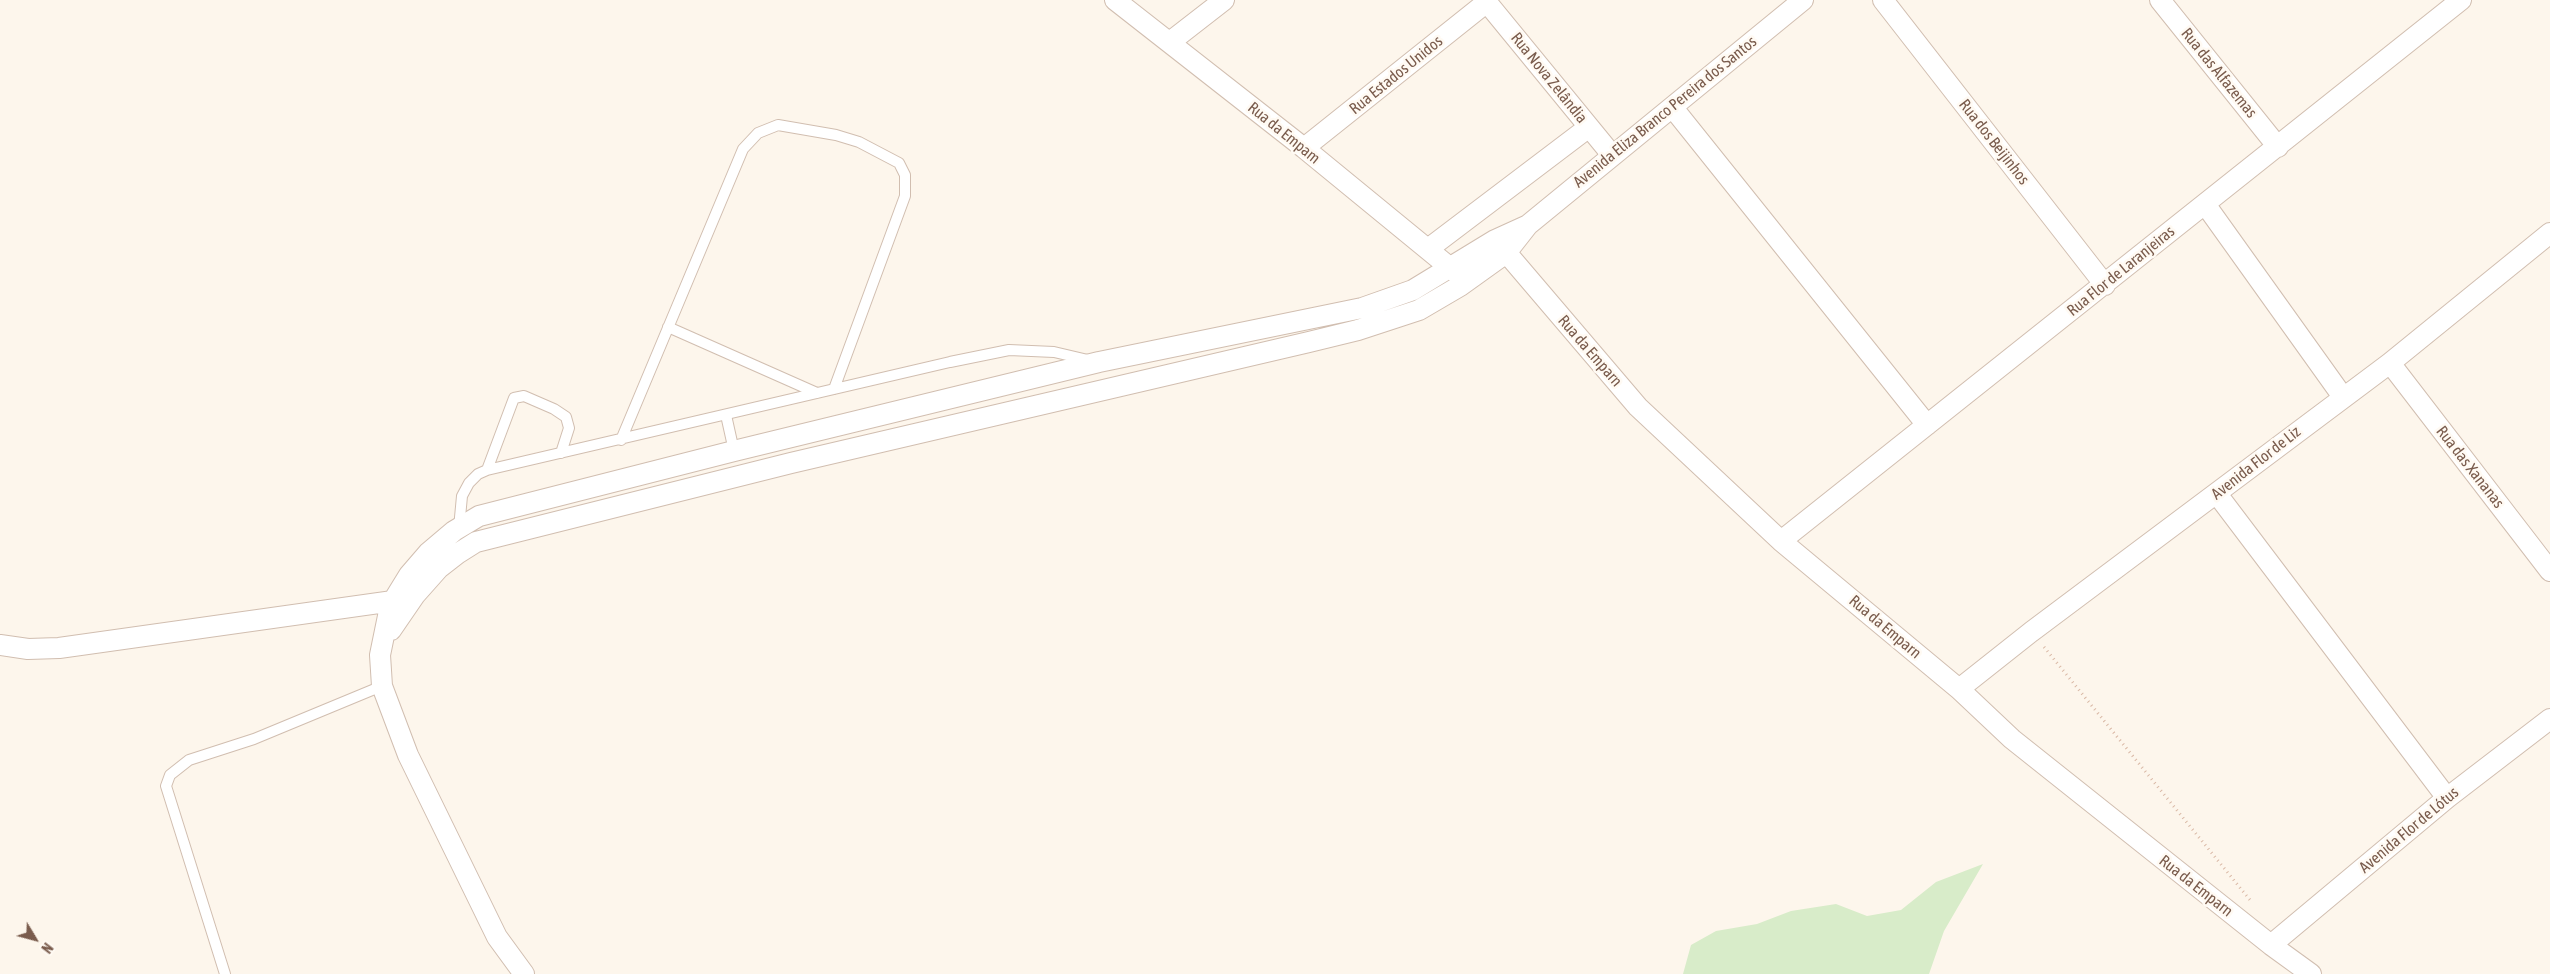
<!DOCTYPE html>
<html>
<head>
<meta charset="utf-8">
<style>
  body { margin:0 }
  #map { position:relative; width:2550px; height:974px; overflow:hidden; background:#fdf6ec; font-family:"Asap Condensed",sans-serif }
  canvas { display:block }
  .north { position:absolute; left:10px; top:914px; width:50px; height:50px; -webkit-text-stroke:4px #fffaf3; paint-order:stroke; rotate:127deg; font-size:14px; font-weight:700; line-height:20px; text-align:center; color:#7a5c4d }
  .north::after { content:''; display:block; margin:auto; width:18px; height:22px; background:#7a5c4d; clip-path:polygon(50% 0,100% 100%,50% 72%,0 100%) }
</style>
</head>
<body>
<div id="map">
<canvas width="2550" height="974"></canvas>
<div class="north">N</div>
</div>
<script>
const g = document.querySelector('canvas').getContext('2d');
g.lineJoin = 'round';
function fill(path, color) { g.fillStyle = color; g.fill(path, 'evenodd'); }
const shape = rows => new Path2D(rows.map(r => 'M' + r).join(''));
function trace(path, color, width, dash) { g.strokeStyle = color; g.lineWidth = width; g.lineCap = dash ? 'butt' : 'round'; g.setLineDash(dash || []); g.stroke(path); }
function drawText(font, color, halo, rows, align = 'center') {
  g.font = font + ' "Asap Condensed",sans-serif'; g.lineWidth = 5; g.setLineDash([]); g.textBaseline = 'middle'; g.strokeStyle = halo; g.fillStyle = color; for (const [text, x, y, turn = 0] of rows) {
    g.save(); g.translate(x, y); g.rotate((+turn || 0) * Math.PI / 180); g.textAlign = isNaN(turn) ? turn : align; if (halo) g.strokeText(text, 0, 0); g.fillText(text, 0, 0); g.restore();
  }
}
const green = shape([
  [1983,864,1944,931,1929,974,1683,974,1691,945,1716,931,1757,924,1791,911,1836,904,1867,916,1901,910,1936,882]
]);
const path = shape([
  [2044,647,2250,900]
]);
const service = shape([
  [668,327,817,393],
  [726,415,734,451],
  [621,440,743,149,758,133,778,125,836,135,859,142,899,163,905,175,905,196,834,389],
  [487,470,514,398,524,396,554,409,566,417,569,428,561,453],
  [459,528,462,496,469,483,478,474,487,470,950,362,1009,350,1054,352,1088,360],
  [225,974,166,786,170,775,189,760,254,739,382,686]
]);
const minor = shape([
  [1115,0,1304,148,1459,275],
  [1485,0,1612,155],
  [1883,0,2105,285],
  [2160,0,2278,147],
  [1170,42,1224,0],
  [1673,108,1927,425],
  [1304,148,1487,2],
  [2205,204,2343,397],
  [1499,244,1638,407,1781,541,1959,689,2012,739,2271,945,2311,974],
  [1428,249,1589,127],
  [2390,363,2550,571],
  [2217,494,2447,798],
  [1781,541,2461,0],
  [391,630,415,595,439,568,457,554,476,542,791,463,1309,342,1358,330,1419,310,1460,286,1506,253,1528,225,1803,0],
  [0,645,28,649,59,648,393,601],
  [1959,689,2031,632,2390,363,2550,233],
  [2271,945,2447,798,2550,719],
  [524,974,497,937,408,755,382,686,380,655,388,616,393,601,409,575,428,553,454,531,479,516,734,451,1099,362,1362,308,1413,290,1495,240,1528,225]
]);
const streetNames = [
  ["Rua das Alfazemas",2219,73,51],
  ["Rua Estados Unidos",1396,75,-39],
  ["Rua Nova Zelândia",1549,78,51],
  ["Avenida Eliza Branco Pereira dos Santos",1665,112,-39],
  ["Rua da Empam",1284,133,39],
  ["Rua dos Beijinhos",1994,142,52],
  ["Rua Flor de Laranjeiras",2121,271,-39],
  ["Rua da Emparn",1590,351,49],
  ["Avenida Flor de Liz",2256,463,-38],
  ["Rua das Xananas",2470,467,52],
  ["Rua da Emparn",1885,627,40],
  ["Avenida Flor de Lótus",2409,830,-40],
  ["Rua da Emparn",2196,886,38]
];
fill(green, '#d8ecc9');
trace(service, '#d1beb0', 12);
trace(minor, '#d1beb0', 22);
trace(path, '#d9b8a5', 3, [1, 4]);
trace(service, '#fff', 10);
trace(minor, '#fff', 20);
drawText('16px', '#7a5c4d', '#fffaf3', streetNames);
</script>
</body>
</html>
